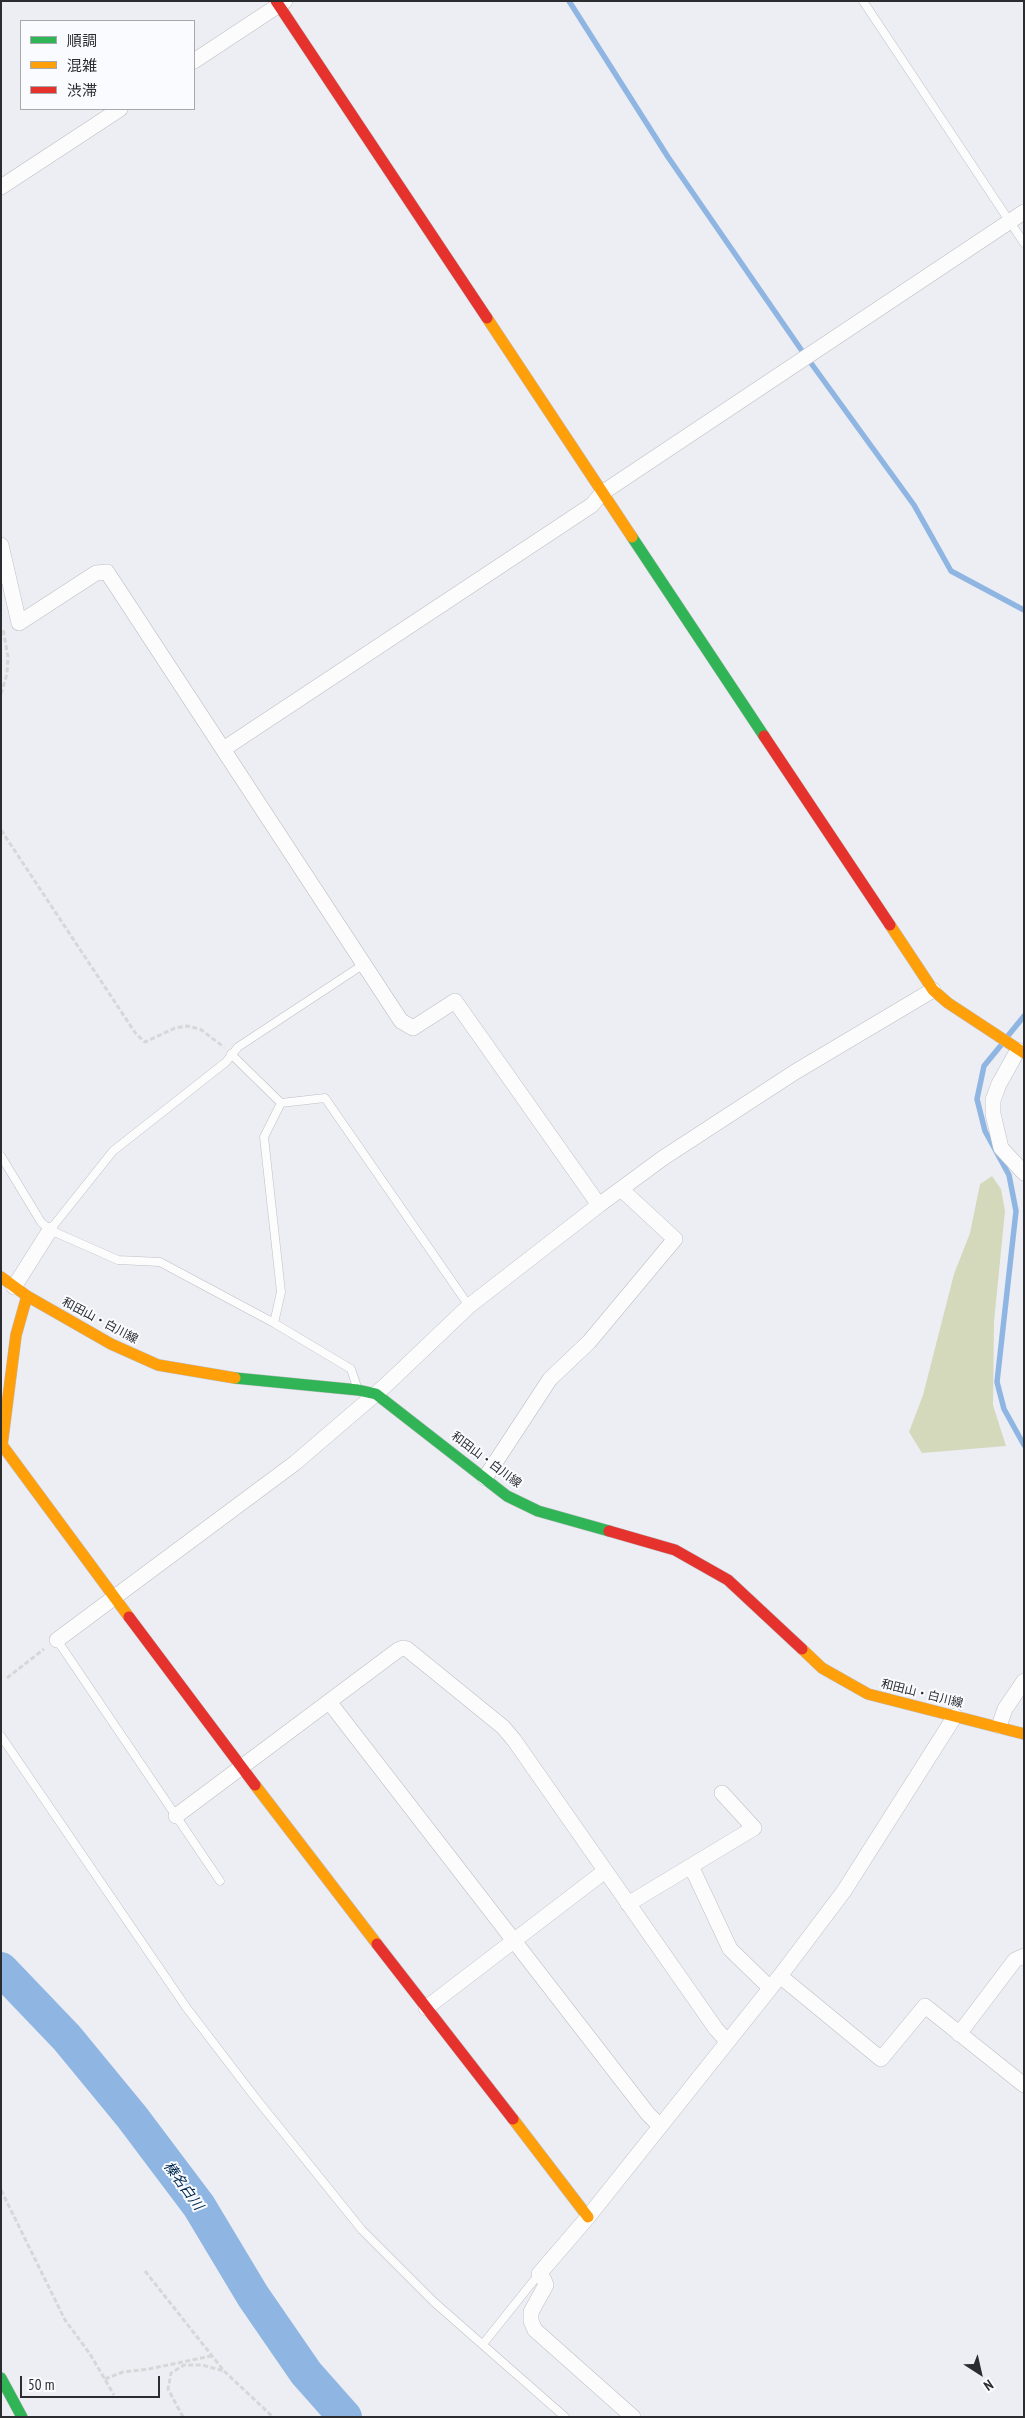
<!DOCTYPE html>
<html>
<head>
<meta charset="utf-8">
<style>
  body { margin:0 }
  #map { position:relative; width:1025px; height:2418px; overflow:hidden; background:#edeef4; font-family:"PT Sans Narrow","Noto Sans JP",sans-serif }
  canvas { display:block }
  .frame { position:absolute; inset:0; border:2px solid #2a2c2f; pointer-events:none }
  .legend { position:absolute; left:20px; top:20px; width:175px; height:90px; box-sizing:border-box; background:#f9fbff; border:1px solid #a6a8ac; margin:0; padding:6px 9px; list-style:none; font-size:15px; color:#2a2c2f }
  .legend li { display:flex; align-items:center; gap:10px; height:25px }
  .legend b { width:25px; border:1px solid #a6a8ac }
  .north { position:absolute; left:955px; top:2348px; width:50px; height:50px; -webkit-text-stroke:4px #f9fbff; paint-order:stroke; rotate:145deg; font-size:14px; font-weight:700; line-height:20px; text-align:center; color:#2a2c2f }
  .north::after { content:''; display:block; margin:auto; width:18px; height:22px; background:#2a2c2f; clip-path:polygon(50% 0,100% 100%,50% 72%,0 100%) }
  .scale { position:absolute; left:20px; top:2376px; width:140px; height:22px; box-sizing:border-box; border:2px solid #2a2c2f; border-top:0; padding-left:6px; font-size:15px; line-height:18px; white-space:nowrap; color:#2a2c2f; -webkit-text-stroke:4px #f9fbff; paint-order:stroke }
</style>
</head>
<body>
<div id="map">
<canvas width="1025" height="2418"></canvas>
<div class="frame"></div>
<ul class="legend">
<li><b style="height:6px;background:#30b455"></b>順調</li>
<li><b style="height:6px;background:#ff9f0a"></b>混雑</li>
<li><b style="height:6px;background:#e5322d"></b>渋滞</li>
</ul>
<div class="north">N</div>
<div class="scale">50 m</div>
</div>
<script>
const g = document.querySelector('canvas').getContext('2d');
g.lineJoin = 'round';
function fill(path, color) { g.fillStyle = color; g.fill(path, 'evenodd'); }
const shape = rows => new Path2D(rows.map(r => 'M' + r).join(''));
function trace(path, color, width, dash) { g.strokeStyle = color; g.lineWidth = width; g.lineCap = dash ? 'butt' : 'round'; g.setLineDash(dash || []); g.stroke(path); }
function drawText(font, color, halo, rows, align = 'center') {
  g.font = font + ' "PT Sans Narrow","Noto Sans JP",sans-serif'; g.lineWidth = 4; g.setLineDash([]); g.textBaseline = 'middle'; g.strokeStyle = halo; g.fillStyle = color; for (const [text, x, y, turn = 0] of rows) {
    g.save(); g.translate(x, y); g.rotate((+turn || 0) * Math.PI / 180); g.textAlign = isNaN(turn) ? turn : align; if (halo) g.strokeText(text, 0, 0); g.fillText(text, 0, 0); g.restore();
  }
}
const green = shape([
  [992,1176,1001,1189,1005,1211,994,1322,993,1405,1006,1446,922,1453,909,1432,923,1395,954,1274,970,1233,980,1184]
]);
const stream = shape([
  [569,1,668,157,800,348,914,505,951,571,1024,610],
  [1007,1037,1024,1016],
  [1002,1044,984,1066,977,1099,985,1131,1009,1175,1016,1211,997,1382,1004,1409,1024,1445]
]);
const river = shape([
  [1,1969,67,2038,132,2117,199,2206,253,2296,306,2373,345,2417]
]);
const path = shape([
  [1,694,7,674,8,657,3,629],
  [1,830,136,1034,145,1042,175,1028,187,1026,200,1029,224,1047],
  [7,1678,44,1649],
  [1,2190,65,2320,90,2354,114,2395],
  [145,2271,224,2371,273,2417],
  [105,2379,123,2372,149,2369,211,2356],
  [183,2417,168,2389,171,2373,184,2365,202,2365,224,2371]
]);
const lane = shape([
  [863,1,1024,243],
  [231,1054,281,1103,325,1098,469,1306],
  [1,1156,41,1222,50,1230,118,1260,160,1262,274,1323,351,1369,357,1387],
  [50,1230,113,1151,226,1062,238,1047,364,964],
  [274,1323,281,1292,264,1137,281,1103],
  [57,1640,220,1881],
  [1,1736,186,2007,254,2096,362,2230,434,2302,565,2417],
  [483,2344,539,2274]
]);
const street = shape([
  [194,61,285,1],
  [1,187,120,109],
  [1,545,19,623,96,573,107,572,401,1021,413,1028,455,1001,599,1205],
  [225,748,592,505,602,493,1024,212],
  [1018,1050,999,1084,993,1100,993,1114,1001,1148,1024,1173],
  [14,1287,50,1230],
  [485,1478,550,1379,589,1342,675,1239,621,1189],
  [57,1640,295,1463,386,1385,469,1306,599,1205,663,1158,795,1072,933,990],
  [330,1703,648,2114,660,2126],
  [999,1726,1005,1709,1024,1681],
  [176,1816,398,1650,403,1648,407,1649,503,1727,514,1740,716,2029,727,2041],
  [691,1866,730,1949,770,1988],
  [628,1904,754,1828,722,1793],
  [780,1976,881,2059,925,2006,1024,2085],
  [426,2008,605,1871],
  [959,2034,1015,1960,1024,1956],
  [633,2417,535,2330,531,2321,531,2312,546,2285,544,2280,539,2274,588,2217,780,1976,844,1891,955,1716]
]);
const fast = shape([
  [632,537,764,736],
  [235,1378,358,1390,376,1394,507,1496,538,1511,609,1531],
  [1,2378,22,2417]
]);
const slow = shape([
  [487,318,632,537],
  [890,925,933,990,948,1003,1024,1053],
  [1,1277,27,1296,111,1344,158,1365,235,1378],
  [27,1296,16,1335,2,1445,129,1617],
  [802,1649,822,1668,868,1694,1024,1734],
  [255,1785,377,1944],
  [513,2119,588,2217]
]);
const jam = shape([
  [276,1,487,318],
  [764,736,890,925],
  [609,1531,675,1550,728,1580,802,1649],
  [129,1617,255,1785],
  [377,1944,513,2119]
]);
const streetNames = [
  ["和田山・白川線",100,1321,28],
  ["和田山・白川線",486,1460,37],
  ["和田山・白川線",922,1694,14]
];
const waterNames = [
  ["榛名白川",183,2186,54]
];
fill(green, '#d5d9bb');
trace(stream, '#8fb6e2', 5.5);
trace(river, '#8fb6e2', 34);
trace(lane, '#bdbfc3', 9);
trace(street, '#bdbfc3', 16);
trace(fast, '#bdbfc3', 12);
trace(slow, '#bdbfc3', 12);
trace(jam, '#bdbfc3', 12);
trace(path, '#d6d7d9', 3, [5, 2.5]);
trace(lane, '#fcfcfd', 8);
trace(street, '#fcfcfd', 15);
trace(fast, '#30b455', 11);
trace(slow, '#ff9f0a', 11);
trace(jam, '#e5322d', 11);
drawText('12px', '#2a2c2f', '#f9fbff', streetNames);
drawText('italic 14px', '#012a4f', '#f9fbff', waterNames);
</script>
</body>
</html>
